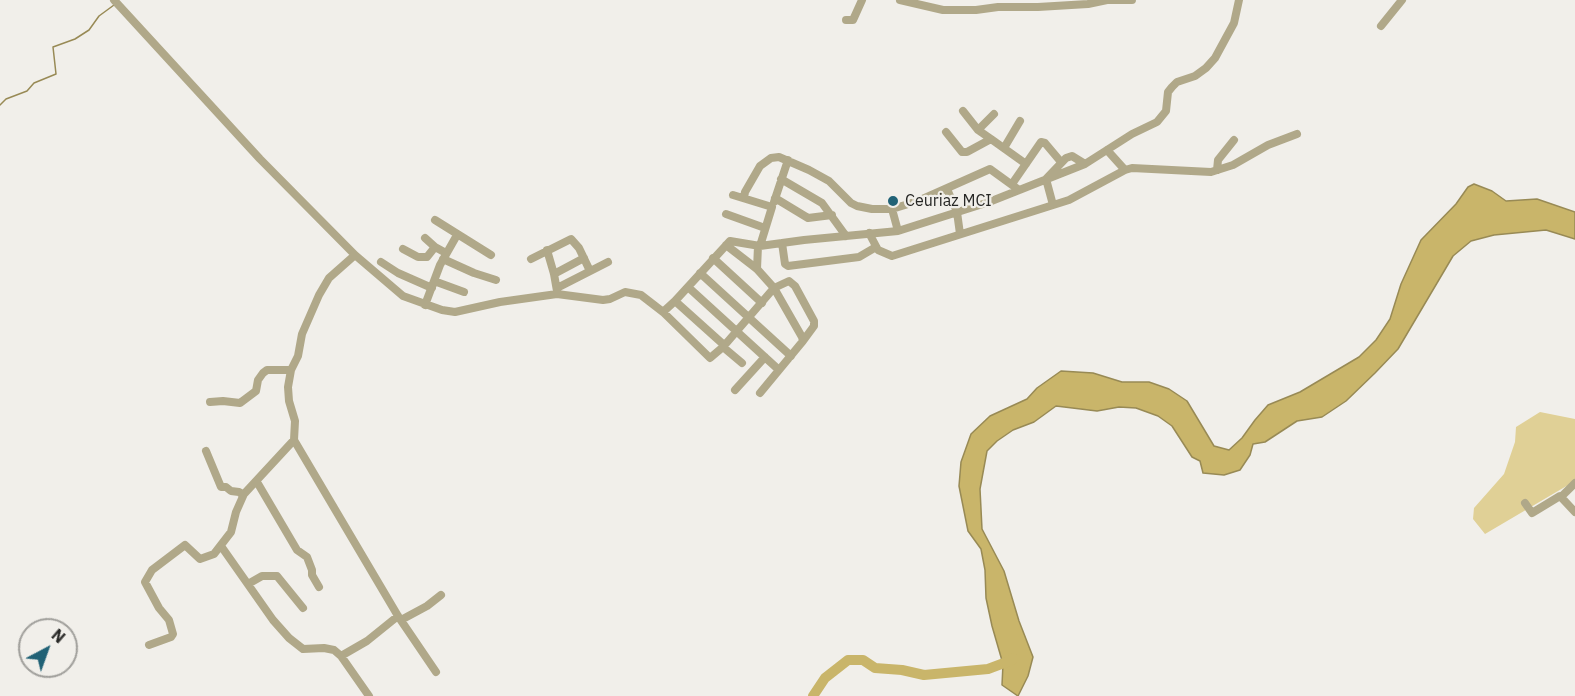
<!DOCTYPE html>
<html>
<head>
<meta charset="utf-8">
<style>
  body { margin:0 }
  #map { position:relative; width:1575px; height:696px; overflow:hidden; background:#f1efea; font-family:"IBM Plex Sans",sans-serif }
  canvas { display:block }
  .north { position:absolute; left:18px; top:618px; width:60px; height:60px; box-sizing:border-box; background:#f1efea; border:2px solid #a09f9b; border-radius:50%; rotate:41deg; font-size:16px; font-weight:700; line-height:24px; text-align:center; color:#272725 }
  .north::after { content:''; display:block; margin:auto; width:21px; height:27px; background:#216276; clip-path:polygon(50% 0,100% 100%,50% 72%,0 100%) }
</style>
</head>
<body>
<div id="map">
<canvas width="1575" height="696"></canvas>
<div class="north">N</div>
</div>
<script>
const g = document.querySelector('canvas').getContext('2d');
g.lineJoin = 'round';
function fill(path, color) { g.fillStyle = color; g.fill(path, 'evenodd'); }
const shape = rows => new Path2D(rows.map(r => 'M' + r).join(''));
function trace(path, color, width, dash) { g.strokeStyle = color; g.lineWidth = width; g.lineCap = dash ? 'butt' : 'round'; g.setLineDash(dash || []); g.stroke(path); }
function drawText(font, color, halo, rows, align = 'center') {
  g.font = font + ' "IBM Plex Sans",sans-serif'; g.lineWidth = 4.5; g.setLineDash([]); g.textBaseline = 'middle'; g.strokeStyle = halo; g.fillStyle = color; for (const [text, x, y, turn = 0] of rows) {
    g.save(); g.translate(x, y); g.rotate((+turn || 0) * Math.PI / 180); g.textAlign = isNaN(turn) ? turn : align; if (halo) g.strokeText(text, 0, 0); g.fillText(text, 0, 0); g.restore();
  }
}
const green = shape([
  [1540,412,1575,419,1575,481,1485,534,1473,519,1474,508,1504,474,1515,442,1516,427]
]);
const water = shape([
  [1474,184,1492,191,1506,201,1537,199,1575,212,1575,239,1546,230,1494,235,1471,241,1453,256,1398,349,1375,373,1346,401,1322,417,1297,421,1265,442,1253,444,1250,455,1240,470,1224,475,1203,473,1200,461,1192,457,1172,426,1158,416,1136,408,1119,407,1097,411,1056,406,1034,422,1013,430,997,441,987,451,980,489,982,529,1004,571,1019,621,1033,657,1028,676,1018,696,1002,685,1003,664,992,626,986,598,985,570,981,549,968,531,959,486,961,462,971,434,990,416,1027,399,1037,388,1061,371,1093,373,1122,382,1149,382,1169,389,1187,401,1214,446,1229,450,1242,438,1255,420,1268,405,1300,392,1359,357,1376,340,1390,319,1401,284,1421,240,1456,204,1468,187,1474,184]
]);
const stream = shape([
  [0,105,6,99,27,91,34,83,56,74,53,47,75,39,89,30,99,16,114,5]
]);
const river = shape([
  [813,696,825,678,848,660,863,660,875,668,902,670,924,675,988,669,1012,660,1013,658]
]);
const minor = shape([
  [114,0,260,159,355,255,403,296,442,310,455,312,500,302,557,294,603,300,610,299,625,292,641,295,663,312,675,301,730,241,760,246,804,240,898,231,989,202,1085,164,1132,134,1157,122,1166,111,1168,92,1172,87,1177,82,1195,76,1206,68,1215,58,1234,23,1239,0],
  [900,0,943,10,976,10,998,7,1038,7,1088,4,1107,0],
  [1107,0,1132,0],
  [846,20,853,20,862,0],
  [1381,26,1402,0],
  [963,111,978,130,991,139],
  [978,130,994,114],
  [946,132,962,152,967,152,991,139,1026,164],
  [1004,148,1020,121],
  [1107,150,1125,170],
  [1217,170,1218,160,1234,140],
  [781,179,822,203,846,236],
  [1012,184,1041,142,1045,143,1061,162],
  [947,189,957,212,960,234],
  [733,195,772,207,760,246],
  [744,198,745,192,760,166,771,158,779,157,809,170,829,181,851,203,857,206,872,209,892,209,918,201,990,169,1019,190],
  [775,198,808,218,832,215],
  [774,202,788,160],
  [1053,205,1046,179,1066,158,1072,156,1085,164],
  [892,209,898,231],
  [726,214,765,228],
  [435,220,491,255],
  [869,233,878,250,892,256,1069,200,1125,170,1132,168,1211,172,1233,165,1268,145,1297,134],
  [425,238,435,247],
  [782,243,785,264,788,266,859,257,876,247],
  [403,249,418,257,427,257,435,247,446,253],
  [547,250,554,274,557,291],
  [713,258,762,303],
  [443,259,474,273,496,280],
  [531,259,571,239,579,248,590,271],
  [381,262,398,273,432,288],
  [757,269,758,246],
  [700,273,791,356],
  [554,274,584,258],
  [434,281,464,292],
  [688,287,779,370],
  [557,288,608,262],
  [675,301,724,345],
  [425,305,440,265,457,235],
  [663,312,710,358,723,347,774,288,757,269,726,245],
  [723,347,742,363],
  [735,390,765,357],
  [760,393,803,341,802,337,774,288,789,281,795,286,814,321,814,326,803,341],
  [210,402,223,401,240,403,256,391,258,380,263,373,267,370,291,370],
  [294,440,398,616,436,672],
  [206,451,221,487,226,487,231,491,239,492,243,495],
  [257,482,297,550,307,557,312,570,312,575,319,587],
  [1561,497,1575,483],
  [1525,503,1532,513,1560,496,1575,512],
  [221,546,273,620,289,638,303,649,324,648,334,650,341,656,367,641,398,616],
  [248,584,262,576,277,576,303,608],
  [401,620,427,606,441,595],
  [149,645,171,637,173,634,169,620,159,608,145,582,152,570,185,545,200,559,214,554,231,532,236,512,244,494,294,440,295,421,289,401,288,387,291,370,298,356,302,334,319,295,329,278,355,255],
  [341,656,369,696]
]);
const markers = [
  [893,201,6,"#216276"]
];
const poiNames = [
  ["Ceuriaz MCI",905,201]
];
fill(green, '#e0d096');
fill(water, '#c9b56a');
trace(water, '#988a55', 1.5);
trace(stream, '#988a55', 1.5);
trace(river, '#c9b56a', 10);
trace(minor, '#b0a889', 8);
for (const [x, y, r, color] of markers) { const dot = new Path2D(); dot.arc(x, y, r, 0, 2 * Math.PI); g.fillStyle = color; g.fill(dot); trace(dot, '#f1efea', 2); }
drawText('16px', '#272725', '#f1efea', poiNames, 'left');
</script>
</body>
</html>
